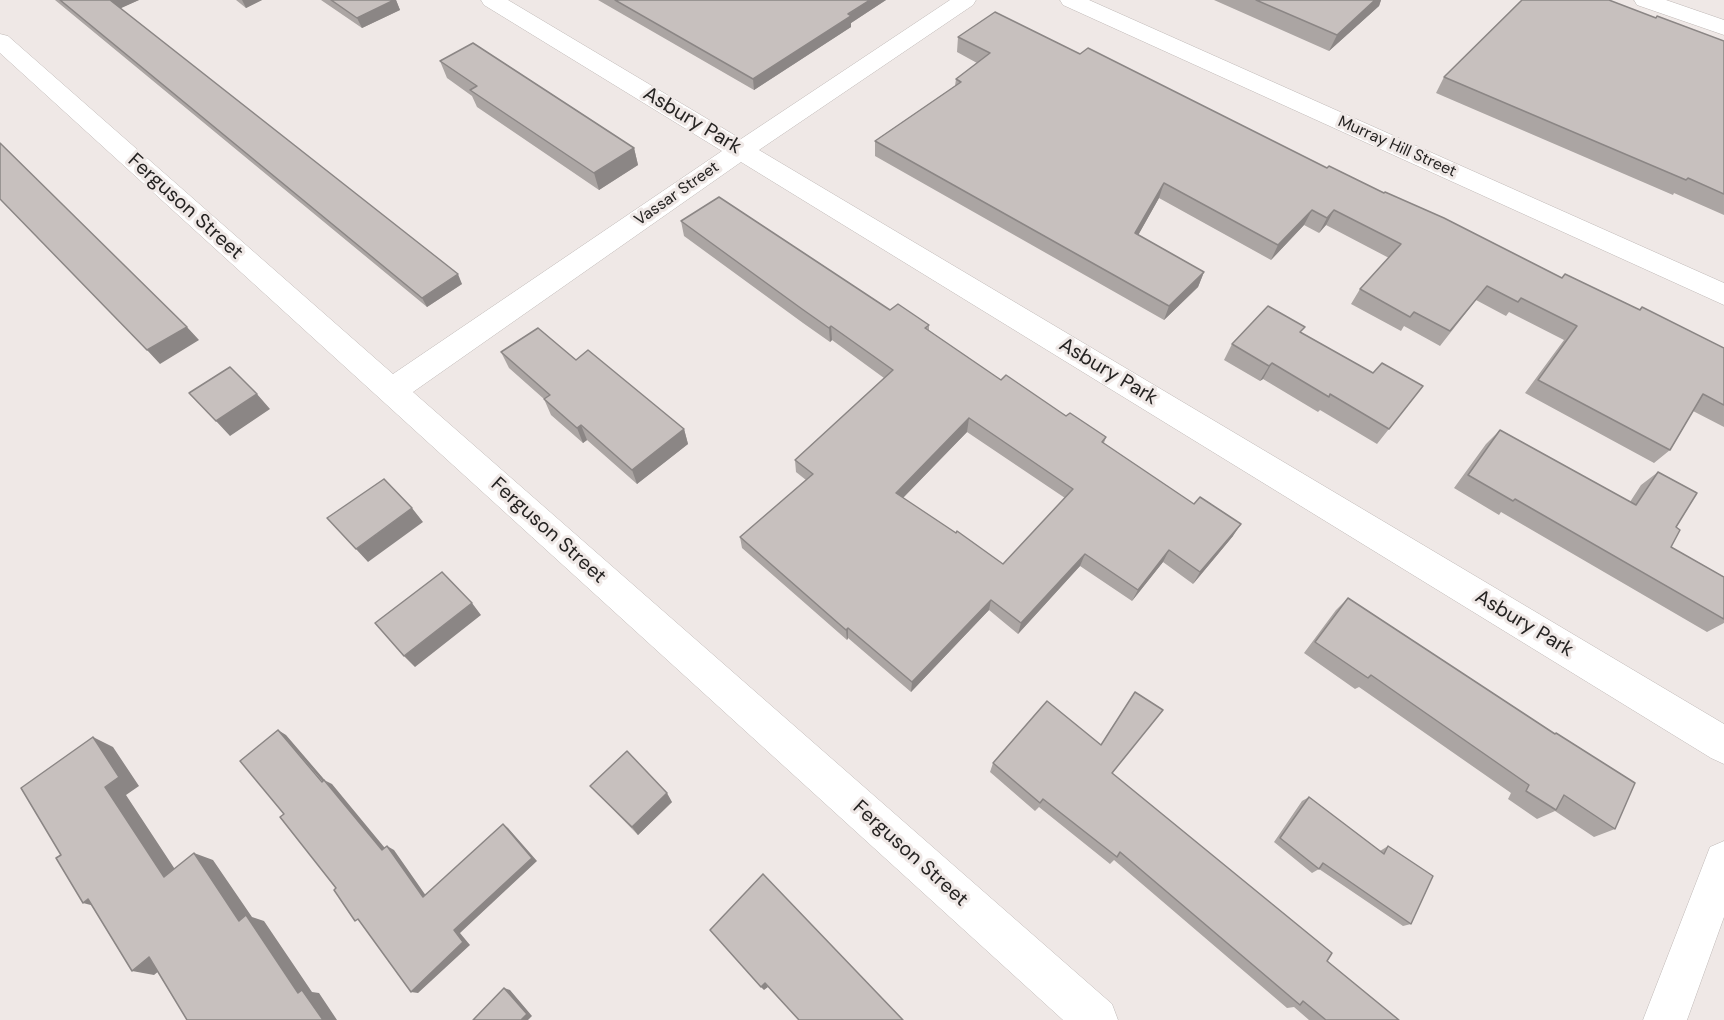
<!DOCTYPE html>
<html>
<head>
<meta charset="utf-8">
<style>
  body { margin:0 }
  canvas { display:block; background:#efe8e6 }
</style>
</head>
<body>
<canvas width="1724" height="1020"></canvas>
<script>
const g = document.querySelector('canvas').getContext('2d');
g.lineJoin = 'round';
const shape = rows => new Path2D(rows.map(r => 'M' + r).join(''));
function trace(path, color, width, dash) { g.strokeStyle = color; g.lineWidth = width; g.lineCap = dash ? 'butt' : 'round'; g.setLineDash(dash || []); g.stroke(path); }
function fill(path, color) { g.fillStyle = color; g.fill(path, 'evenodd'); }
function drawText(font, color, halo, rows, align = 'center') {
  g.font = font + ' "DM Sans",sans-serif'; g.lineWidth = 6; g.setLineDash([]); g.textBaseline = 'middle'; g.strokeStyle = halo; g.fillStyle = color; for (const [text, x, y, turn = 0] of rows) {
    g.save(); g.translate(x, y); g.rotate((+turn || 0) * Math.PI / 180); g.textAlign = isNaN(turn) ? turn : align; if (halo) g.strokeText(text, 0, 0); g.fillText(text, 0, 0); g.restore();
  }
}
const street = shape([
  [481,0,508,0,741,139,950,0,976,0,973,5,759,150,1724,724,1724,764,1711,758,741,162,413,392,1112,1004,1118,1020,1063,1020,0,53,0,34,8,36,393,374,722,151,484,5,481,0],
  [1060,0,1089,0,1724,283,1724,305,1063,5,1060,0],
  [1634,0,1666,0,1724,20,1724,35,1637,5,1634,0],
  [1724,841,1724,917,1687,1020,1643,1020,1710,847,1724,841]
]);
const wall = shape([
  [55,0,139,0,120,8,462,284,427,307],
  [236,0,262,0,246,8],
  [321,0,396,0,400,10,362,28],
  [598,0,886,0,851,23,851,27,754,90],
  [1214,0,1381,0,1379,6,1329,51],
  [1656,18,1724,41,1724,215,1674,193,1673,195,1436,93,1444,77],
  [958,37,1080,54,1327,168,1384,193,1562,278,1639,310,1642,307,1724,348,1724,427,1693,411,1670,450,1654,463,1525,393,1564,340,1509,312,1506,316,1476,300,1440,346,1404,326,1401,331,1351,304,1360,289,1389,258,1326,225,1319,233,1304,225,1271,260,1159,198,1138,235,1204,272,1198,287,1164,320,875,156,875,141,955,86,956,79,977,63,957,52],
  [440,61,634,148,638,165,599,190,477,107,472,96,447,78],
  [681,221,890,310,929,325,929,331,1001,380,1106,437,1104,443,1233,536,1193,584,1163,562,1132,601,1080,566,1018,634,989,610,911,692,848,638,847,640,742,548,740,537,806,480,796,472,795,460,884,378,832,340,830,342,803,323,684,236],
  [967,432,1065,498,1003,564,903,498],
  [1301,333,1373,373,1423,386,1377,444,1320,410,1318,412,1263,379,1260,381,1224,360,1232,344],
  [501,352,684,429,688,444,637,484,587,440,583,443,551,415,544,399,509,368],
  [1500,430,1630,502,1641,485,1658,472,1676,527,1671,547,1724,577,1724,623,1707,632,1501,512,1499,515,1454,488,1486,444],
  [1348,598,1554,734,1556,733,1615,829,1594,837,1555,811,1537,819,1508,799,1511,793,1359,687,1355,689,1304,653,1336,610],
  [993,763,1112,773,1327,961,1399,1020,1309,1020,1294,1007,1287,1008,1114,860,1110,864,1039,807,1035,811,990,772],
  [590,786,672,802,638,835],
  [1309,797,1380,851,1388,846,1411,924,1403,926,1319,869,1312,873,1274,842,1302,801]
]);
const shadedWall = shape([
  [110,0,139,0,117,10],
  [242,0,262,0,246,8],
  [394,0,396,0,400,10,362,28,357,18],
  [870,0,886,0,851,23,851,27,754,90,753,79],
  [1375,0,1381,0,1379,6,1329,51,1337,35],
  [634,148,638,165,599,190,594,173],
  [1164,183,1159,198,1131,248,1135,233],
  [1312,210,1304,225,1271,260,1278,245],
  [1334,210,1326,225,1319,233,1327,218],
  [1204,272,1198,287,1164,320,1169,306],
  [458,274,462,284,427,307,422,298],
  [831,326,832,340,830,342,829,328],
  [187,327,199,340,160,364,147,350],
  [1272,363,1263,379,1260,381,1269,366],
  [257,394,270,409,230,436,216,421],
  [969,418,967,432,895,506,896,493],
  [581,425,587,440,583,443,577,428],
  [684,429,688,444,637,484,632,470],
  [412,508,423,522,368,562,356,549],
  [1241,524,1233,536,1193,584,1200,572],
  [1169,550,1163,562,1132,601,1138,590],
  [1085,554,1080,566,1018,634,1021,623],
  [991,600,989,610,911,692,912,682],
  [472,603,481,615,415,667,404,656],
  [848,628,848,638,847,640,846,630],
  [278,730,286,735,329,785,324,780,332,784,389,853,382,850],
  [93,737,113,747,139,786,126,795,184,883,164,877,105,787],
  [667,793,672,802,638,835,632,827],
  [503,824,508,828,537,861,460,933,470,945,418,993,411,992,454,930],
  [387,846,394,850,429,900,423,897],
  [194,853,213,860,252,917,264,921,312,992,319,993,337,1020,323,1020,298,993,239,921],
  [88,899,106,909,83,903],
  [149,957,171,961,154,975,132,971],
  [765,983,768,987,764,990,761,987],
  [504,988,510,990,532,1016,528,1020,521,1020]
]);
const building = shape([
  [60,0,110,0,458,274,422,298,60,0],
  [331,0,394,0,357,18,331,0],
  [615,0,870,0,848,14,851,16,753,79,615,0],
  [1256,0,1375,0,1337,35,1256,0],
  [1522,0,1609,0,1656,18,1657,16,1724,41,1724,194,1688,178,1686,180,1444,77,1522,0],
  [995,12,1080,54,1088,48,1327,168,1329,166,1384,193,1385,192,1444,218,1562,278,1565,274,1640,310,1642,307,1724,348,1724,405,1703,394,1670,450,1538,380,1577,326,1521,298,1518,302,1487,286,1450,331,1414,312,1410,317,1360,289,1401,244,1334,210,1327,218,1312,210,1278,245,1164,183,1135,233,1204,272,1169,306,875,141,961,82,956,79,990,53,958,37,995,12],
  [473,43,634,148,594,173,470,90,477,86,440,61,473,43],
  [0,143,187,327,147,350,0,199,0,143],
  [719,197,890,310,898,304,929,325,925,328,1001,380,1006,375,1066,416,1070,413,1106,437,1102,442,1194,504,1200,497,1241,524,1200,572,1169,550,1138,590,1085,554,1021,623,991,600,912,682,848,628,846,630,740,537,813,474,795,460,893,370,831,326,829,328,802,309,681,221,719,197],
  [969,418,1073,489,1003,564,957,531,956,533,896,493,969,418],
  [1268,306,1305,327,1300,332,1373,373,1382,363,1423,386,1389,429,1330,394,1329,397,1272,363,1269,366,1232,344,1268,306],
  [538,328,576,360,588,350,684,429,632,470,581,425,577,428,544,399,550,395,501,352,538,328],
  [230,367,257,394,216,421,189,393,230,367],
  [1500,430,1636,505,1658,472,1697,493,1676,527,1680,530,1671,547,1724,577,1724,619,1515,499,1513,501,1468,475,1500,430],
  [384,479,412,508,356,549,327,518,384,479],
  [442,572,472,603,404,656,375,623,442,572],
  [1348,598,1555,734,1556,733,1635,783,1615,829,1564,795,1556,810,1526,791,1529,785,1371,675,1368,678,1315,642,1348,598],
  [1135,692,1163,710,1112,773,1332,953,1327,961,1399,1020,1326,1020,1303,1001,1300,1005,1120,852,1117,857,1043,799,1040,803,993,763,1047,701,1101,745,1135,692],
  [278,730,322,782,324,780,382,850,387,846,423,897,503,824,532,858,454,930,463,942,411,992,358,919,355,921,334,890,336,888,280,817,284,814,240,761,278,730],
  [93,737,119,777,105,787,164,877,194,853,239,921,246,915,298,993,302,990,323,1020,187,1020,149,957,132,971,88,899,83,903,56,858,61,855,21,788,93,737],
  [627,751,667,793,632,827,590,786,627,751],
  [1309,797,1384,854,1388,846,1433,876,1411,924,1323,863,1319,869,1280,838,1309,797],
  [763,874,903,1020,799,1020,765,983,761,987,710,930,763,874],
  [504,988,527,1014,521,1020,473,1020,504,988]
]);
const farStreetnames = [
  ["Murray Hill Street",1397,147,24],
  ["Vassar Street",677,194,-35]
];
const streetNames = [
  ["Asbury Park",692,121,31],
  ["Ferguson Street",185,207,42],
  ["Asbury Park",1108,372,31],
  ["Ferguson Street",548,531,42],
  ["Asbury Park",1524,624,31],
  ["Ferguson Street",910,854,42]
];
trace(street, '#bfb8b6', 1);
fill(street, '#fff');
fill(wall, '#aba5a3');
fill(shadedWall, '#8b8685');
fill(building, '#c7c0be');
trace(building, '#8b8685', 1.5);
drawText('16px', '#252322', '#efe8e6', farStreetnames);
drawText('20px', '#252322', '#efe8e6', streetNames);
</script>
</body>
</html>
